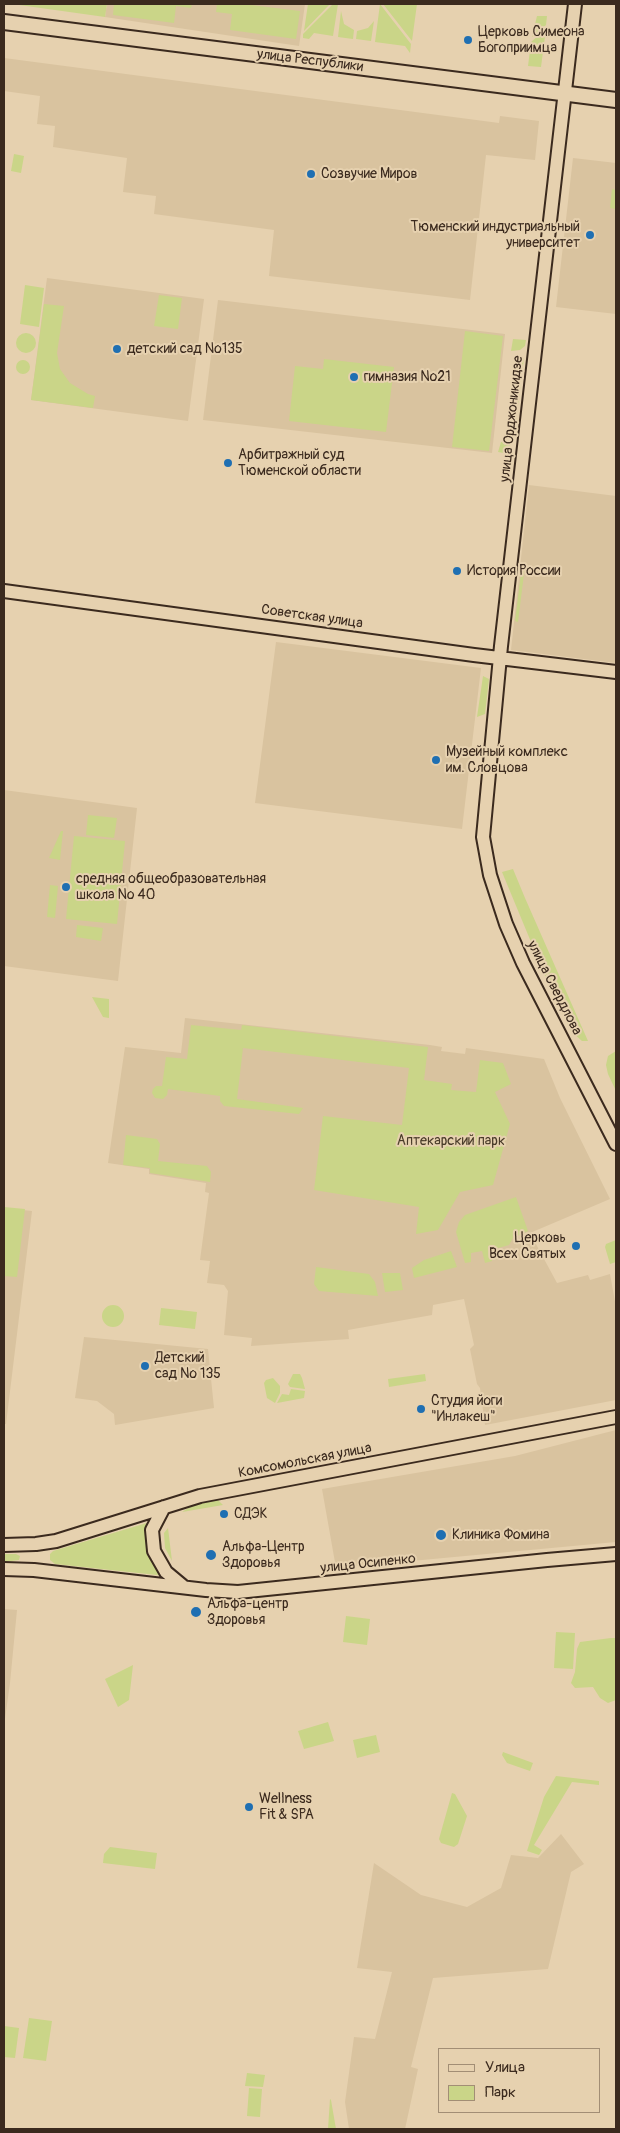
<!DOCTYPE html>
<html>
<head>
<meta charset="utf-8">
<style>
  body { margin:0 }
  #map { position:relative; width:620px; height:2133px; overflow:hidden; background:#e6d1af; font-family:Pangolin,sans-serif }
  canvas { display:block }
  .frame { position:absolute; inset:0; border:5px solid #3b2a1e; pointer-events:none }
  .legend { position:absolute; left:438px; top:2048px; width:162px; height:65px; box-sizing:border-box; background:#e6d1af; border:1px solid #a28e75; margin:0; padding:6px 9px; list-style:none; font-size:15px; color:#3b2a1e }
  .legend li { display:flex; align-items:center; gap:10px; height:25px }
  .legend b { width:25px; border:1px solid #a28e75 }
</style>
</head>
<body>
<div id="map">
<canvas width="620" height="2133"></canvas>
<div class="frame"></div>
<ul class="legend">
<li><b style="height:6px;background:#e6d1af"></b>Улица</li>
<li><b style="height:14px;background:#cad588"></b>Парк</li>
</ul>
</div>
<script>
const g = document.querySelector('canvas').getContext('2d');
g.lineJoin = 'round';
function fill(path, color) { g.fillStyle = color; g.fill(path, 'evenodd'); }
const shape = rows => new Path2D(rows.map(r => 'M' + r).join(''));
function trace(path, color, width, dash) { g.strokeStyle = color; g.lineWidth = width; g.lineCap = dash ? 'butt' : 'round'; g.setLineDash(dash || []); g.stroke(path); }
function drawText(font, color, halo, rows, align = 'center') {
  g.font = font + ' Pangolin,sans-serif'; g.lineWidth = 4; g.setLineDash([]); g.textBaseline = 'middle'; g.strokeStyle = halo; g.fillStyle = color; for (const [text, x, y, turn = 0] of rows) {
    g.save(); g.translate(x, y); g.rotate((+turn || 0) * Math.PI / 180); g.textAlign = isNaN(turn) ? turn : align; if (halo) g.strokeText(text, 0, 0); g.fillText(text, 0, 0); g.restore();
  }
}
const built = shape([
  [107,4,305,4,299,46,105,17],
  [4,58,499,123,500,116,539,121,535,160,486,155,470,300,269,276,274,230,154,214,156,196,123,192,127,158,53,147,55,126,37,124,40,96,4,91],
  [573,158,616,163,616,314,556,307],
  [47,278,204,299,188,421,31,400],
  [218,300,505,334,492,453,203,420],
  [529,485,616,496,616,663,511,650],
  [276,642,481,668,462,829,255,803],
  [4,790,137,808,118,981,4,966],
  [185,1018,430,1045,442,1047,441,1051,465,1054,466,1048,544,1059,560,1098,610,1199,530,1233,557,1283,588,1275,590,1280,610,1274,616,1307,616,1400,485,1425,480,1388,477,1384,470,1349,474,1345,464,1299,433,1305,432,1315,348,1330,349,1339,251,1346,252,1338,224,1335,228,1291,224,1285,207,1283,210,1261,200,1260,209,1193,205,1192,206,1183,149,1174,149,1169,108,1163,125,1047,181,1053],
  [4,1208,32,1211,6,1424,4,1424],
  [84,1337,208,1349,214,1408,115,1425,114,1414,97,1401,75,1398],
  [616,1430,616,1542,336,1568,322,1489,515,1456],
  [4,1609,17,1610,10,1683,4,1726],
  [561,1834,584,1864,571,1872,548,1969,433,1978,411,2067,418,2069,405,2129,349,2129,345,2102,354,2037,375,2039,392,1972,357,1968,374,1863,421,1895,467,1907,501,1888,511,1855,538,1858]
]);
const green = shape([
  [12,4,107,4,105,17],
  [114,4,192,4,191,8,176,6,174,23,113,15],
  [217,4,243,4,300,11,296,39,230,30,232,14,216,12],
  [308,4,330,4,304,31],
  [333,4,338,4,333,36,314,33,309,39,303,38,303,34],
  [380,4,411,44,410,53,405,46,375,42],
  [383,4,417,4,412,41],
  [341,11,344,24,354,30,353,39,338,37],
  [537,16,547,16,546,25,532,37],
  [374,21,371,41,356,39,357,31,368,28],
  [546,29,541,67,528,66,531,42],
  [14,154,24,156,21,173,11,171],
  [612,189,616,190,616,209,610,208],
  [25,285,44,288,39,327,20,324],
  [159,295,182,298,178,329,154,326],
  [44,304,64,306,57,353,60,369,70,383,88,394,95,396,93,408,31,400],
  [465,331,503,336,489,451,452,447],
  '16 343a10 10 0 1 1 20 0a10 10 0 1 1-20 0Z',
  [513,339,526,340,525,346,520,350,511,351],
  [524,358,514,438,511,435,520,360],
  [324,359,394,367,386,432,289,421,295,366,323,369],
  '16 367a7 7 0 1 1 14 0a7 7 0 1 1-14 0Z',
  [501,442,506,442,510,445,511,454,498,452],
  [522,565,525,566,518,622,515,621],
  [483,676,489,679,485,714,477,717],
  [88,815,117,818,114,838,86,835],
  [61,831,63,831,60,860,49,858],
  [74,836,125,841,117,924,66,919],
  [513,869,525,898,588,1041,582,1041,571,1031,553,995,502,872],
  [50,885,58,886,55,918,47,917],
  [77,925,103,928,101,941,76,937],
  [92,997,109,999,109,1018,103,1017],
  [191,1025,241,1030,242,1025,428,1047,424,1080,452,1084,451,1090,476,1092,480,1060,503,1063,511,1084,495,1092,510,1124,493,1185,460,1192,438,1230,416,1234,419,1207,314,1190,323,1116,402,1125,409,1068,243,1048,237,1099,303,1108,299,1114,224,1106,220,1101,220,1096,168,1089,167,1095,163,1099,155,1098,152,1093,153,1089,156,1086,162,1086,166,1057,187,1059],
  [616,1051,616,1091,608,1074,606,1065,608,1056],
  [126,1135,157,1139,160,1144,158,1161,207,1166,211,1172,210,1182,150,1173,150,1168,123,1165],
  [516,1197,528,1231,513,1238,509,1245,491,1250,492,1261,485,1263,482,1251,471,1253,471,1262,465,1263,456,1232,459,1222,465,1215],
  [4,1207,25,1209,17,1277,4,1276],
  [616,1240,616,1262,610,1264,605,1247,606,1244],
  [451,1251,457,1267,414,1278,412,1268,424,1260],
  [316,1267,369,1274,375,1282,378,1296,319,1291,314,1284],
  [382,1273,400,1273,403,1290,385,1292],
  '102 1316a11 11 0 1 1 22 0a11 11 0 1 1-22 0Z',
  [161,1308,197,1312,195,1329,159,1325],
  [293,1374,300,1374,302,1378,305,1389,290,1387,288,1384],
  [425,1374,426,1381,389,1387,388,1379],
  [273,1378,280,1386,280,1393,275,1403,267,1398,264,1383,266,1380],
  [291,1389,305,1391,304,1398,277,1403,282,1394,289,1395],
  [218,1500,223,1505,182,1512,196,1503],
  [150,1522,166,1576,55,1564,50,1560,50,1554,53,1551],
  [168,1528,172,1561,165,1548,164,1533],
  [4,1554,16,1554,20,1556,19,1560,4,1562],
  [346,1616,370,1619,367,1645,343,1642],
  [556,1632,575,1633,573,1669,554,1668],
  [611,1638,616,1638,616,1700,608,1703,600,1698,593,1687,575,1688,571,1683,575,1672,577,1649,580,1642],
  [133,1665,129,1700,118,1707,105,1679],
  [328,1722,334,1741,304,1749,298,1731],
  [376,1735,380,1752,357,1758,353,1740],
  [503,1752,533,1763,530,1771,507,1763,502,1755],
  [556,1776,599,1781,599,1785,572,1782,534,1845,542,1850,539,1855,527,1851,544,1797],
  [452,1793,455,1794,467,1816,458,1844,454,1847,441,1843,439,1839],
  [110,1847,157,1853,155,1869,103,1863,104,1854],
  [29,2018,52,2021,46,2061,23,2058],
  [4,2026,19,2028,15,2058,4,2057],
  [247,2073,265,2075,263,2087,245,2086],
  [249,2088,262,2089,260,2117,247,2116],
  [330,2099,331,2100,336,2129,328,2129]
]);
const secondary = shape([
  [575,4,501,646,483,837,490,875,506,924,523,963,616,1144],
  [4,591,474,655,616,672],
  [164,1507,152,1530,154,1551,166,1572,184,1587],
  [4,1545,36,1544,56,1541,200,1496,616,1417],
  [4,1569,34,1570,206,1590,238,1592,547,1560,616,1554]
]);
const primary = shape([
  [4,22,616,100]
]);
const markers = [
  [468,40,5,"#1f6fb2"],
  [311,174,5,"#1f6fb2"],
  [590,235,5,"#1f6fb2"],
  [117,349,5,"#1f6fb2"],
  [354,377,5,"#1f6fb2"],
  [228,463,5,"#1f6fb2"],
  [457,571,5,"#1f6fb2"],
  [436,760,5,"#1f6fb2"],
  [66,887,5,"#1f6fb2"],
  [576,1246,5,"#1f6fb2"],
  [145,1366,5,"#1f6fb2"],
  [421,1409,5,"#1f6fb2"],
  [224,1514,5,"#1f6fb2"],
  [441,1535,6,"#1f6fb2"],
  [211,1555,6,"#1f6fb2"],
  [196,1612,6,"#1f6fb2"],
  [249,1807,5,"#1f6fb2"]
];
const poiNames = [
  ["Церковь Симеона",478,32],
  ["Богоприимца",478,48],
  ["Созвучие Миров",321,174],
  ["Тюменский индустриальный",580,227,"right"],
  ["университет",580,243,"right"],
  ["детский сад №135",127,349],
  ["гимназия №21",364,377],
  ["Арбитражный суд",238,455],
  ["Тюменской области",238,471],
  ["История России",467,571],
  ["Музейный комплекс",446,752],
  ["им. Словцова",446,768],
  ["средняя общеобразовательная",76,879],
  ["школа № 40",76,895],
  ["Церковь",566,1238,"right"],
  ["Всех Святых",566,1254,"right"],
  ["Детский",155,1358],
  ["сад № 135",155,1374],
  ["Студия йоги",431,1401],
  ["\"Инлакеш\"",431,1417],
  ["СДЭК",234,1514],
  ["Клиника Фомина",452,1535],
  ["Альфа-Центр",222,1547],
  ["Здоровья",222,1563],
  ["Альфа-центр",207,1604],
  ["Здоровья",207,1620],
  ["Wellness",259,1799],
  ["Fit & SPA",259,1815]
];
const streetNames = [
  ["улица Республики",310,61,7],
  ["улица Орджоникидзе",512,419,-84],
  ["Советская улица",312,617,8],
  ["улица Свердлова",554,988,63],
  ["Комсомольская улица",305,1461,-11],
  ["улица Осипенко",368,1564,-6]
];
const parkNames = [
  ["Аптекарский парк",451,1141]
];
fill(built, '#d9c39f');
fill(green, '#cad588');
trace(secondary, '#3b2a1e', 16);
trace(primary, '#3b2a1e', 18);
trace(secondary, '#e6d1af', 12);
trace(primary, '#e6d1af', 14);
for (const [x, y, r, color] of markers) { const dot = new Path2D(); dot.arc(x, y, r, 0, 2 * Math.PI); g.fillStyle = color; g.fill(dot); trace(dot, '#e6d1af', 2); }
drawText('14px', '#3b2a1e', '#e6d1af', poiNames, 'left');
drawText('14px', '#3b2a1e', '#e6d1af', streetNames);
drawText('14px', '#493b29', '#e6d1af', parkNames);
</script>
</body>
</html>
